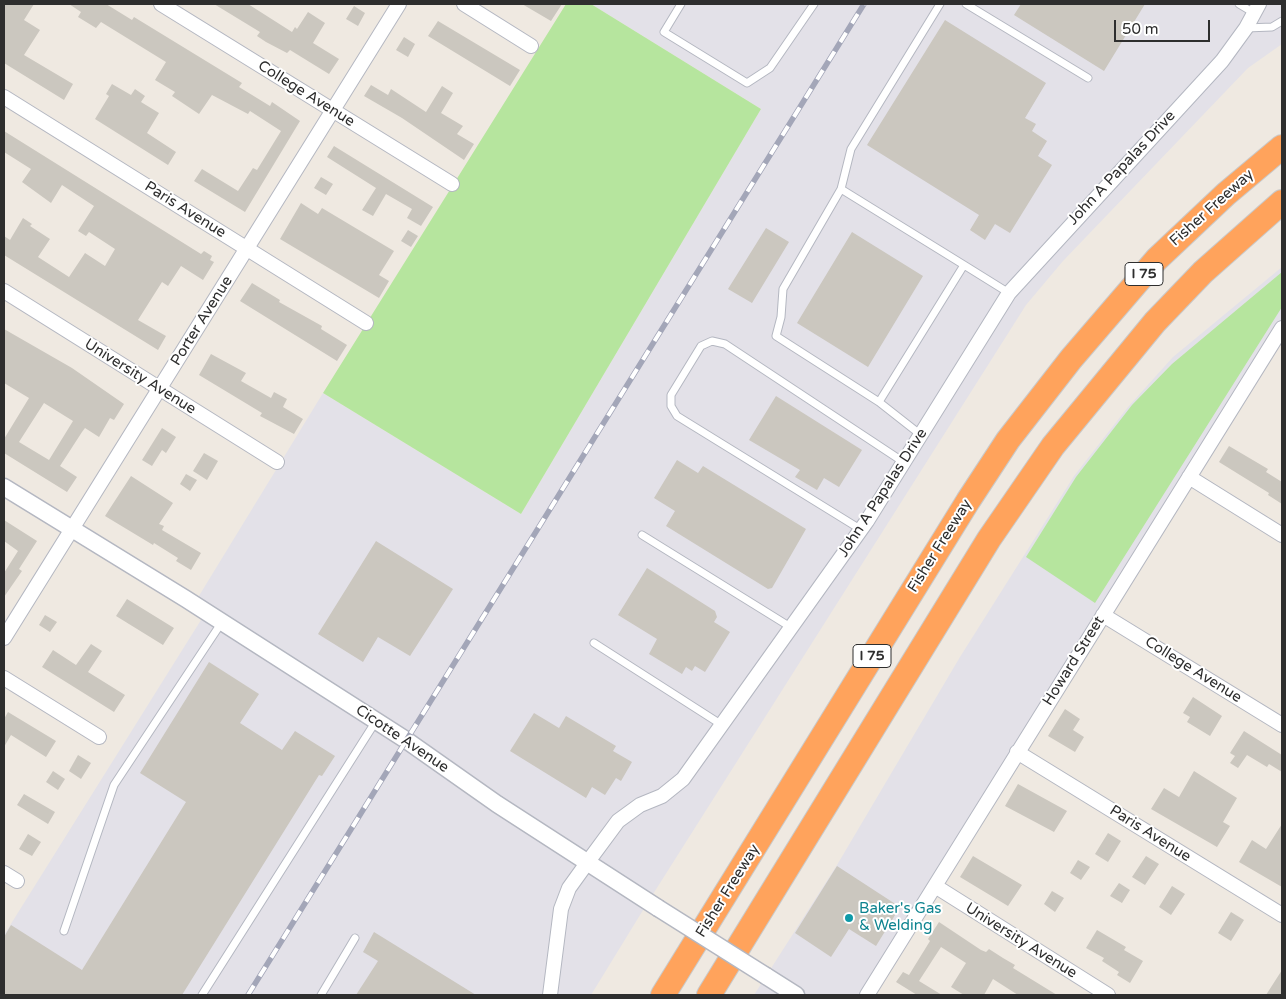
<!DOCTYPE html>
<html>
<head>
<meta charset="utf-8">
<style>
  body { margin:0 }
  #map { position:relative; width:1286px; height:999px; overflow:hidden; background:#efe9e1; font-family:"Varela Round",sans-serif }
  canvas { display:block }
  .frame { position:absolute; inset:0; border:5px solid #2e2e2e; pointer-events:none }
  .scale { position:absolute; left:1114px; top:20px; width:96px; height:22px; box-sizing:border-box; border:2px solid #2e2e2e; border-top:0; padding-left:6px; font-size:15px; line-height:18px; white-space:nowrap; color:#2e2e2e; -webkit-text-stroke:4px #fff; paint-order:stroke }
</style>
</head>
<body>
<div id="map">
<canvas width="1286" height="999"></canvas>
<div class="frame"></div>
<div class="scale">50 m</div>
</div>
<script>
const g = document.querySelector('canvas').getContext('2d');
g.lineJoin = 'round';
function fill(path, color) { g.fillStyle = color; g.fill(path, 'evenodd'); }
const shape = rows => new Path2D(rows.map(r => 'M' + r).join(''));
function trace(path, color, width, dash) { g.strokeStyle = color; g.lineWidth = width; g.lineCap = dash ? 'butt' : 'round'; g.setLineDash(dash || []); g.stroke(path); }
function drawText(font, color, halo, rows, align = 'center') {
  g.font = font + ' "Varela Round",sans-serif'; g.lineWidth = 4; g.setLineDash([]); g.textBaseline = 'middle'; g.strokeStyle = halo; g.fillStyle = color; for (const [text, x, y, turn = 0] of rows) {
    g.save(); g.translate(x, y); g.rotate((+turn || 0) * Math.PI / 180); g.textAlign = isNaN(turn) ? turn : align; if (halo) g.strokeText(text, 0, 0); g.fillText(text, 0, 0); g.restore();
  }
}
const industrial = shape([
  [591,4,1282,4,1282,44,1248,68,1063,261,1026,305,648,902,591,995,4,995,4,935,206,612,194,604,323,393,521,514,761,109],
  [1282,267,1282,328,867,995,754,995,837,865,960,657,1074,476,1128,407,1173,357]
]);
const green = shape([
  [566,4,591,4,761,109,521,514,323,393],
  [1282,272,1282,307,1095,603,1026,557,1076,477,1132,405,1172,364]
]);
const building = shape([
  [4,4,34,4,24,20,40,30,24,55,73,84,64,100,4,63],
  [69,4,106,4,132,20,134,17,242,83,239,87,270,106,272,102,300,121,245,212,194,181,202,169,238,191,253,168,257,170,281,131,250,111,248,114,212,95,199,114,172,96,175,92,155,80,166,62,101,22,96,28,78,17,81,12],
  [214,4,248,4,292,32,295,27,297,29,308,12,325,23,313,43,339,59,329,74,290,50,287,53,266,42,257,36,260,32],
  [522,4,562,4,551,21],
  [1021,4,1145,4,1104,71,1014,15],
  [354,6,365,13,358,26,346,19],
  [945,20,1046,83,1025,118,1036,124,1032,131,1047,141,1038,156,1052,165,1010,233,995,224,985,240,970,230,979,215,867,145],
  [438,21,520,70,510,86,428,36],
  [404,37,415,44,408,57,396,50],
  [112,84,131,95,135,89,145,96,141,102,159,113,147,133,176,152,168,165,95,119,109,96,106,94],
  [371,85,388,95,391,89,426,112,442,86,453,93,441,113,463,126,457,134,474,144,464,160,402,118,364,96],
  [4,131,201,254,204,251,212,256,210,260,214,262,203,280,181,266,168,286,162,282,138,320,166,336,158,350,4,255,4,236,10,240,23,218,32,224,30,226,50,239,38,257,69,277,85,253,105,266,115,249,89,232,86,236,78,231,94,206,62,185,51,203,22,182,31,169,4,152],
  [334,146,433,207,421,226,407,218,412,209,386,194,373,216,362,210,376,188,327,157],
  [321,177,333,184,326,195,314,188],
  [301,203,318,214,322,208,394,251,379,275,389,281,379,298,280,239],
  [766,228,789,242,752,303,728,289],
  [408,230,418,236,411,247,401,241],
  [852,232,923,276,868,367,797,323],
  [252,283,280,300,279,302,322,326,321,329,347,345,337,361,240,301],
  [4,329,72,368,124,404,114,420,110,418,99,437,85,428,82,432,60,466,77,477,67,492,4,453,4,439,29,398,4,383],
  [44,403,73,421,49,460,19,442],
  [211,354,246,373,241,381,271,398,274,392,287,399,283,407,303,419,294,434,260,416,262,413,199,375],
  [776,396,862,450,839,487,824,478,817,490,795,477,800,470,749,440],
  [162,428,176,437,166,453,162,450,152,466,142,460],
  [1229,446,1268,469,1266,472,1282,482,1282,504,1268,495,1269,493,1219,462],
  [204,453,218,461,207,480,193,471],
  [677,460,698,473,703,466,806,529,772,588,768,589,666,526,675,511,654,498],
  [186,474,197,480,190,491,180,484],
  [131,476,173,503,159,524,164,526,162,530,201,553,191,570,176,561,178,558,154,543,153,545,105,516],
  [4,520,37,541,19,569,22,571,4,597,4,573,18,551,4,541],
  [376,541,453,589,410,656,378,637,363,662,318,634],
  [647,568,715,611,717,617,714,622,730,632,705,672,695,666,692,671,686,667,682,674,649,654,657,639,618,615],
  [127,599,174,628,163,645,116,616],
  [45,615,57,622,50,632,39,625],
  [91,644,102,651,88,672,125,695,114,712,42,667,53,650,76,665],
  [209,662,259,694,240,723,282,750,295,731,335,756,322,776,319,775,182,995,4,995,4,937,11,925,82,970,186,802,140,773],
  [1193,697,1222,716,1210,736,1187,722,1190,717,1183,713],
  [1065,709,1080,719,1073,730,1084,737,1075,752,1048,736],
  [8,712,56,741,46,757,11,735,4,747,4,719],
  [534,713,559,728,566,716,616,746,613,751,632,762,621,781,616,778,605,795,592,787,586,798,510,751],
  [1244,731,1282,755,1282,772,1269,764,1267,767,1247,755,1238,768,1230,763,1235,756,1230,753],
  [78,755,91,763,81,779,69,771],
  [53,771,65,779,58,790,46,782],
  [1194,771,1237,798,1223,822,1230,826,1217,847,1151,809,1164,788,1179,797],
  [1018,784,1067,811,1054,832,1005,806],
  [24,794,55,812,48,824,17,805],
  [1282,824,1282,887,1239,862,1252,840,1266,849],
  [1108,833,1121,841,1108,862,1095,854],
  [28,834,41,842,32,856,19,849],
  [973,856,1022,885,1008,906,960,877],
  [1146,856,1159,864,1145,885,1132,877],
  [1078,860,1090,867,1081,880,1070,873],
  [837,866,900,907,876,946,849,929,831,957,795,933],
  [1119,883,1130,890,1122,903,1110,896],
  [1172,886,1185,894,1171,915,1159,907],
  [1052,891,1064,898,1055,912,1044,904],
  [1231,912,1244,920,1231,941,1218,933],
  [939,922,981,950,986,952,989,949,1003,958,1015,965,1013,968,1057,995,1018,995,993,979,984,995,964,995,951,987,966,963,941,947,919,981,942,995,917,995,896,982,903,972,909,975,930,941,928,939],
  [1097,930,1126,947,1124,950,1143,961,1130,983,1117,975,1119,972,1102,961,1104,958,1086,948],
  [374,932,476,995,356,995,378,961,363,952],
  [1282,970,1282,995,1266,995]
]);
const service = shape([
  [681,4,664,32,747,83,770,68,814,4],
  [966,4,1088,78],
  [1239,4,1254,13],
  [1246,28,1272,27,1282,21],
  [841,189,851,149,940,4],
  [879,402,964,265,1009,293],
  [921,435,879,402,776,336,781,317,783,289,841,189,964,265],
  [860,529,677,416,671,406,671,395,701,346,712,341,725,344,905,463],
  [642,535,792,628],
  [594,643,722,725],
  [64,931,114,785,222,622],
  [202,995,376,721],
  [321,995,355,938]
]);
const minor = shape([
  [161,4,452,184],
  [464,4,531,46],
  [4,97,366,323],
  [4,291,277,462],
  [1189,477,1282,535],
  [1103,615,1282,725],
  [4,638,399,4],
  [4,678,99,737],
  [1017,752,1282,915],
  [4,873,17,881],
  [935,886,1108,995],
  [550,995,561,909,569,888,587,863,618,821,640,805,662,796,683,779,867,521,1009,293,1222,61,1246,28,1259,4],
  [867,995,1282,328]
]);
const tertiary = shape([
  [4,487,186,599,406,740,497,804,658,908],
  [766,976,796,995]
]);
const motorway = shape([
  [663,995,968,501,1008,440,1071,359,1157,259,1226,194,1282,147],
  [709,995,989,539,1053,446,1155,322,1203,272,1282,202]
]);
const rail = shape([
  [248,995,864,4]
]);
const tertiaryBridge = shape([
  [658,908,766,976]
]);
const markers = [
  [849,918,5,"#0f9aa8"]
];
const shields = [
  [1144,274,38],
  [872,656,38]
];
const shieldNames = [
  ["I 75",1144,274],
  ["I 75",872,656]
];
const streetNames = [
  ["College Avenue",306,94,32],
  ["John A Papalas Drive",1122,168,-47],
  ["Fisher Freeway",1212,208,-42],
  ["Paris Avenue",185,210,32],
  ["Porter Avenue",202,321,-58],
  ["University Avenue",140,377,32],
  ["John A Papalas Drive",883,493,-57],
  ["Fisher Freeway",940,546,-58],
  ["Howard Street",1074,661,-58],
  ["College Avenue",1193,670,32],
  ["Cicotte Avenue",402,739,34],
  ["Paris Avenue",1150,834,32],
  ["Fisher Freeway",728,891,-58],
  ["University Avenue",1021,941,32]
];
const cultureNames = [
  ["Baker's Gas",859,909],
  ["& Welding",859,926]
];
fill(industrial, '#e3e1e8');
fill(green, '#b6e59e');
fill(building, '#cbc7bf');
trace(service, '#b4b7c1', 9);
trace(minor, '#b4b7c1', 16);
trace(tertiary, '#b4b7c1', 19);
trace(motorway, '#c9c9c9', 26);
trace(service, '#fff', 7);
trace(minor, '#fff', 14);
trace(tertiary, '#fff', 16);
trace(motorway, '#ffa35c', 24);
trace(rail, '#a3a6b8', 5.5);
trace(rail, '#fff', 4, [11]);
trace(tertiaryBridge, '#b4b7c1', 19, []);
trace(tertiaryBridge, '#fff', 16);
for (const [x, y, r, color] of markers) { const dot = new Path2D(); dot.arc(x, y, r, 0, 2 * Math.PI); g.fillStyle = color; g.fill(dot); trace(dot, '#fff', 2); }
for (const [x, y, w] of shields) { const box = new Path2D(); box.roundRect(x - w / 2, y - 11.5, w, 23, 4); g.fillStyle = '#fff'; g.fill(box); trace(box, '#2e2e2e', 1); }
drawText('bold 14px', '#2e2e2e', null, shieldNames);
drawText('15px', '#2e2e2e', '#fff', streetNames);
drawText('15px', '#0d838f', '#fff', cultureNames, 'left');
</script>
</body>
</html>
